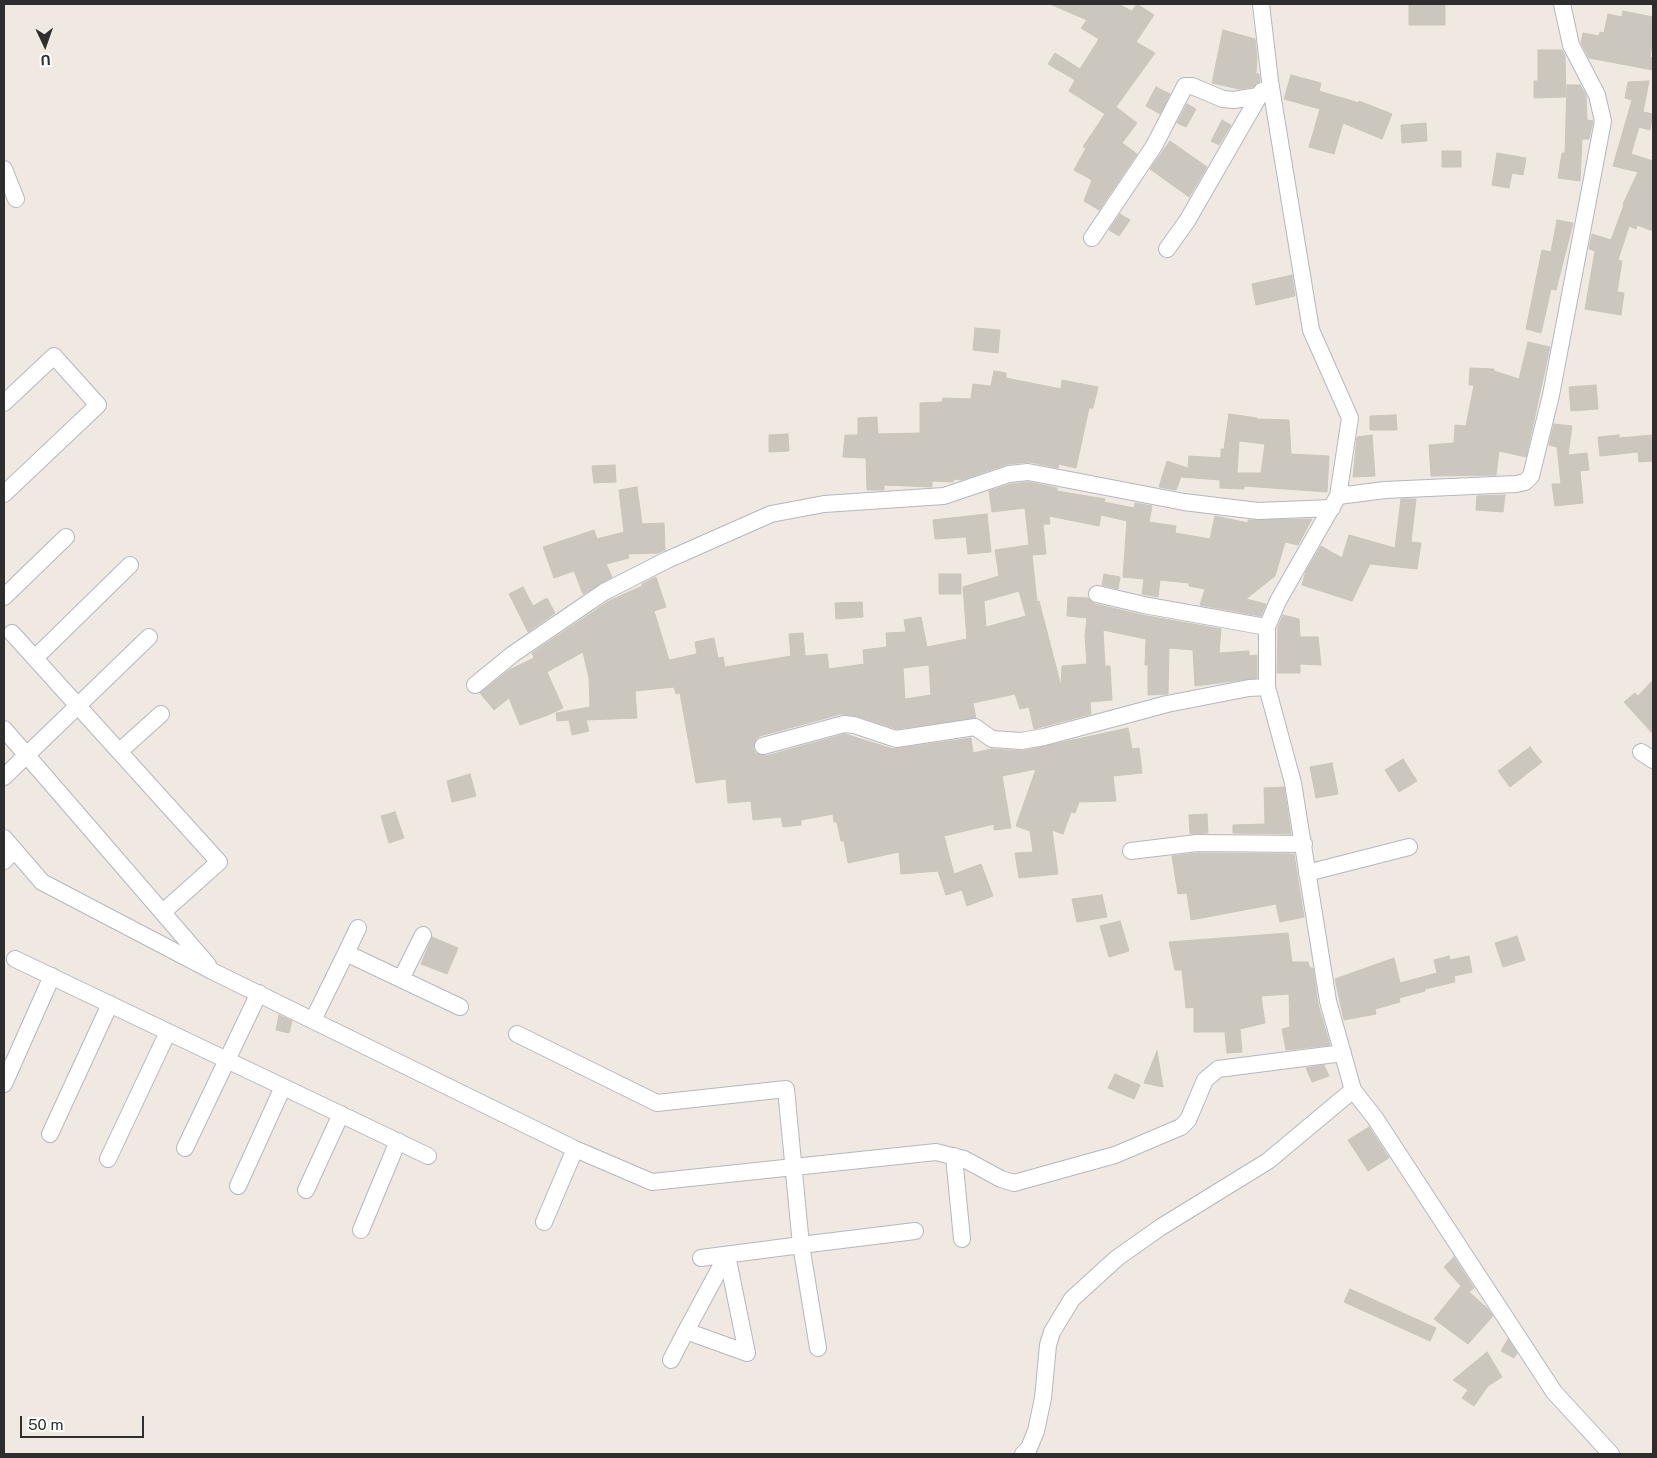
<!DOCTYPE html>
<html>
<head>
<meta charset="utf-8">
<style>
  body { margin:0 }
  #map { position:relative; width:1657px; height:1458px; overflow:hidden; background:#efe9e1; font-family:"Public Sans",sans-serif }
  canvas { display:block }
  .frame { position:absolute; inset:0; border:5px solid #2e2e2e; pointer-events:none }
  .north { position:absolute; left:20px; top:20px; width:50px; height:50px; -webkit-text-stroke:4px #fff; paint-order:stroke; rotate:177deg; font-size:14px; font-weight:700; line-height:20px; text-align:center; color:#2e2e2e }
  .north::after { content:''; display:block; margin:auto; width:18px; height:22px; background:#2e2e2e; clip-path:polygon(50% 0,100% 100%,50% 72%,0 100%) }
  .scale { position:absolute; left:20px; top:1416px; width:124px; height:22px; box-sizing:border-box; border:2px solid #2e2e2e; border-top:0; padding-left:6px; font-size:15px; line-height:18px; white-space:nowrap; color:#2e2e2e; -webkit-text-stroke:4px #fff; paint-order:stroke }
</style>
</head>
<body>
<div id="map">
<canvas width="1657" height="1458"></canvas>
<div class="frame"></div>
<div class="north">U</div>
<div class="scale">50 m</div>
</div>
<script>
const g = document.querySelector('canvas').getContext('2d');
g.lineJoin = 'round';
function fill(path, color) { g.fillStyle = color; g.fill(path, 'evenodd'); }
const shape = rows => new Path2D(rows.map(r => 'M' + r).join(''));
function trace(path, color, width, dash) { g.strokeStyle = color; g.lineWidth = width; g.lineCap = dash ? 'butt' : 'round'; g.setLineDash(dash || []); g.stroke(path); }
const building = shape([
  [1050,4,1118,4,1132,11,1137,4,1154,15,1136,42,1155,53,1116,107,1137,123,1122,143,1137,154,1099,210,1084,201,1092,180,1074,170,1086,148,1083,147,1105,114,1069,91,1075,80,1048,64,1055,53,1080,69,1099,39,1081,28,1087,20,1050,4],
  [1409,4,1445,4,1445,25,1409,25,1409,4],
  [1623,11,1653,17,1653,39,1650,57,1653,58,1653,70,1589,58,1581,43,1583,33,1599,36,1600,32,1604,33,1608,14,1622,17,1623,11],
  [1223,30,1255,39,1257,57,1256,74,1259,74,1260,81,1253,87,1239,89,1212,83,1223,30],
  [1538,50,1562,50,1565,56,1566,97,1534,98,1534,81,1538,81,1538,50],
  [1291,75,1321,83,1319,91,1359,103,1359,101,1392,114,1382,139,1343,123,1334,154,1309,147,1320,109,1284,99,1291,75],
  [1649,81,1643,112,1653,114,1650,130,1639,127,1631,154,1653,161,1653,231,1637,225,1636,229,1629,226,1618,260,1622,261,1617,292,1624,293,1621,315,1585,309,1595,251,1589,249,1592,234,1611,240,1624,205,1623,204,1638,172,1613,166,1632,100,1625,98,1628,82,1649,81],
  [1567,85,1580,85,1586,95,1587,120,1593,121,1589,139,1582,139,1580,181,1558,178,1562,153,1565,153,1567,85],
  [1156,87,1170,94,1160,114,1146,106,1156,87],
  [1187,104,1196,109,1186,127,1177,123,1187,104],
  [1222,120,1231,125,1219,145,1211,141,1222,120],
  [1426,123,1427,141,1402,143,1401,125,1426,123],
  [1170,141,1207,167,1189,197,1150,169,1170,141],
  [1442,151,1461,151,1461,167,1442,167,1442,151],
  [1497,153,1526,158,1523,175,1512,173,1509,188,1492,185,1497,153],
  [1120,214,1130,220,1119,236,1109,230,1120,214],
  [1557,220,1573,223,1556,290,1551,289,1541,333,1526,329,1542,250,1551,252,1557,220],
  [1292,275,1295,296,1256,305,1252,284,1292,275],
  [975,328,1000,330,998,353,973,350,975,328],
  [1528,342,1550,347,1526,457,1499,451,1496,475,1431,476,1429,445,1454,443,1455,425,1466,426,1474,385,1469,385,1470,368,1494,369,1494,371,1519,379,1528,342],
  [994,371,1006,373,1006,378,1061,389,1062,380,1098,387,1093,408,1089,408,1076,468,1059,464,1058,468,1030,462,1008,464,961,480,954,479,953,482,932,481,932,487,884,485,884,490,867,490,866,458,843,457,845,435,858,435,858,418,877,417,878,434,920,433,920,403,942,402,943,398,971,399,973,384,991,386,994,371],
  [1596,385,1598,409,1571,411,1569,387,1596,385],
  [1229,414,1257,418,1257,419,1289,420,1291,454,1329,456,1327,492,1244,486,1244,489,1220,488,1220,480,1181,477,1176,490,1159,487,1167,461,1188,468,1189,456,1221,458,1221,449,1224,449,1229,414],
  [1239,441,1265,444,1261,473,1237,473,1239,441],
  [1396,415,1397,430,1370,430,1370,416,1396,415],
  [1554,424,1572,426,1568,455,1587,453,1589,470,1580,471,1583,503,1555,506,1552,484,1561,484,1557,447,1549,445,1554,424],
  [788,434,789,451,769,452,769,435,788,434],
  [1372,435,1375,476,1353,477,1357,437,1372,435],
  [1619,435,1619,438,1653,435,1653,461,1639,462,1638,452,1600,456,1598,437,1619,435],
  [615,465,616,482,594,483,592,466,615,465],
  [1028,482,1057,488,1057,491,1105,499,1104,502,1134,508,1135,503,1152,506,1149,522,1176,526,1175,533,1210,539,1215,516,1248,523,1248,520,1312,519,1298,545,1285,542,1275,576,1246,599,1266,604,1261,616,1200,605,1205,589,1189,586,1189,583,1160,580,1158,597,1142,594,1144,579,1123,577,1127,521,1101,515,1099,526,1049,516,1050,524,1043,524,1046,554,1032,555,1037,602,1039,601,1061,686,1062,666,1087,664,1085,636,1087,618,1067,616,1068,597,1088,598,1095,604,1142,615,1221,629,1219,653,1249,651,1249,656,1257,655,1257,678,1195,686,1193,650,1169,648,1168,694,1148,695,1148,665,1145,665,1146,639,1103,630,1105,666,1110,666,1112,700,1090,702,1091,714,1034,729,1029,707,1020,709,1015,694,973,703,976,718,897,729,857,716,841,714,760,736,756,739,753,748,756,753,766,756,845,734,893,749,971,738,973,753,991,749,1022,751,1128,728,1132,749,1139,748,1142,773,1113,776,1116,801,1079,802,1075,813,1071,812,1063,834,1052,830,1058,874,1019,878,1015,853,1033,852,1030,831,1016,826,1036,769,1002,776,1011,828,994,830,994,824,944,836,954,874,981,864,993,896,967,906,962,890,946,895,938,871,901,874,899,852,848,863,844,841,841,841,837,822,834,822,833,814,801,820,801,825,783,827,781,817,753,820,751,801,728,803,726,779,696,783,680,693,676,694,674,687,635,691,637,718,586,720,589,731,572,735,569,720,557,721,556,713,590,707,589,678,583,652,547,672,563,708,548,715,520,725,509,698,494,710,480,693,509,670,534,658,532,653,609,601,642,586,642,584,656,577,666,607,654,611,669,660,697,654,695,642,714,638,718,658,723,657,725,667,791,656,789,634,803,633,805,656,827,654,829,669,864,664,863,650,887,647,886,633,906,632,904,620,921,617,927,647,967,639,963,587,999,576,995,550,1029,545,1025,508,992,512,989,491,1011,484,1028,482],
  [1019,591,1026,616,986,627,984,601,1019,591],
  [929,665,931,695,905,699,903,668,929,665],
  [637,487,642,524,664,523,665,550,658,553,628,554,629,558,606,564,612,577,583,594,574,571,554,578,543,547,594,530,597,539,624,532,619,490,637,487],
  [1505,495,1503,512,1476,510,1477,496,1505,495],
  [1401,499,1416,499,1411,542,1421,543,1417,569,1370,564,1352,601,1302,585,1306,571,1321,546,1342,558,1349,535,1395,548,1401,499],
  [987,514,991,552,968,554,966,537,935,539,933,520,987,514],
  [939,574,961,574,961,594,939,594,939,574],
  [1104,574,1120,577,1118,589,1102,585,1104,574],
  [523,587,533,606,547,598,555,613,528,632,509,594,523,587],
  [862,602,863,617,836,619,835,603,862,602],
  [1283,615,1299,619,1300,637,1318,637,1321,665,1300,664,1300,673,1277,673,1278,627,1283,615],
  [1653,680,1653,734,1624,702,1635,693,1638,696,1653,680],
  [1530,747,1542,762,1510,787,1498,771,1530,747],
  [1403,759,1417,781,1399,792,1385,770,1403,759],
  [1332,763,1338,794,1316,798,1310,767,1332,763],
  [470,774,476,796,452,802,447,781,470,774],
  [1284,787,1291,834,1233,833,1233,825,1265,824,1264,788,1284,787],
  [395,812,404,838,389,843,381,816,395,812],
  [1207,814,1208,833,1190,834,1189,815,1207,814],
  [1198,853,1294,854,1304,917,1280,922,1276,904,1191,920,1187,893,1178,894,1172,856,1198,853],
  [1102,895,1107,917,1077,922,1072,899,1102,895],
  [1120,921,1129,951,1109,957,1100,926,1120,921],
  [1288,933,1292,962,1308,962,1310,968,1313,968,1318,1004,1330,1045,1286,1050,1282,1029,1290,1027,1289,994,1261,996,1265,1023,1240,1029,1242,1052,1227,1053,1225,1032,1194,1032,1194,1007,1186,1008,1182,970,1175,970,1169,942,1288,933],
  [1517,936,1525,960,1503,967,1495,943,1517,936],
  [432,937,458,948,447,974,421,964,432,937],
  [1449,956,1450,960,1469,956,1472,972,1454,976,1455,982,1425,989,1425,991,1399,998,1400,1002,1375,1009,1376,1014,1344,1020,1335,979,1394,958,1400,983,1437,973,1434,960,1449,956],
  [279,1015,292,1021,289,1033,276,1030,279,1015],
  [1157,1051,1163,1087,1144,1083,1157,1051],
  [1324,1065,1329,1076,1312,1082,1306,1068,1324,1065],
  [1115,1074,1140,1085,1134,1099,1108,1088,1115,1074],
  [1369,1127,1389,1158,1368,1171,1348,1140,1369,1127],
  [1454,1257,1474,1288,1469,1292,1487,1308,1493,1316,1468,1344,1434,1319,1461,1286,1444,1267,1454,1257],
  [1350,1289,1436,1328,1430,1341,1344,1302,1350,1289],
  [1508,1339,1517,1353,1514,1358,1501,1351,1508,1339],
  [1487,1352,1502,1377,1488,1386,1474,1406,1462,1398,1468,1390,1453,1380,1487,1352]
]);
const minor = shape([
  [1261,4,1270,81,1311,330,1350,418,1338,496],
  [1562,4,1571,45,1597,95,1603,121,1551,395,1531,476,1525,482,1516,484,1385,490,1338,496,1278,601,1267,627,1267,687,1293,783,1328,1001,1353,1090,1375,1118,1554,1392,1611,1454],
  [4,169,16,199],
  [1092,238,1154,146,1185,86,1192,86,1223,99,1234,100,1258,96],
  [1167,249,1187,221,1262,91],
  [4,403,54,356,98,405,4,494],
  [1097,594,1144,605,1267,627],
  [4,597,66,537],
  [12,633,219,862,163,912],
  [35,658,130,565],
  [475,685,513,654,604,592,667,560,771,514,824,504,944,496,1009,474,1028,472,1184,502,1258,511,1332,508],
  [4,729,208,965],
  [763,746,844,724,854,725,896,739,975,727,992,739,1021,741,1044,737,1167,704,1249,688,1267,687],
  [120,751,161,714],
  [1641,752,1653,760],
  [4,777,149,637],
  [4,838,42,882,212,971,575,1149,652,1182,936,1152,964,1159,1001,1179,1014,1183,1115,1155,1181,1127,1188,1120,1205,1080,1218,1069,1343,1053],
  [1131,851,1197,843,1304,844],
  [4,861,14,850],
  [1307,873,1409,847],
  [346,953,358,928],
  [15,959,428,1156],
  [401,979,423,935],
  [313,1020,346,953,460,1007],
  [517,1034,657,1103,786,1089,801,1245,915,1231],
  [4,1084,52,976],
  [50,1134,110,1004],
  [185,1148,259,993],
  [954,1156,962,1239],
  [108,1159,168,1032],
  [238,1186,283,1087],
  [306,1190,341,1114],
  [544,1222,575,1149],
  [361,1230,398,1141],
  [727,1255,747,1353,686,1331,727,1255],
  [701,1258,801,1245,818,1348],
  [671,1360,686,1331],
  [1023,1454,1029,1448,1036,1431,1043,1398,1048,1345,1052,1332,1072,1299,1117,1258,1161,1227,1268,1161,1353,1090]
]);
fill(building, '#cbc7bf');
trace(building, '#cbc5ba', 1);
trace(minor, '#b4b7c1', 18);
trace(minor, '#fff', 16);
</script>
</body>
</html>
